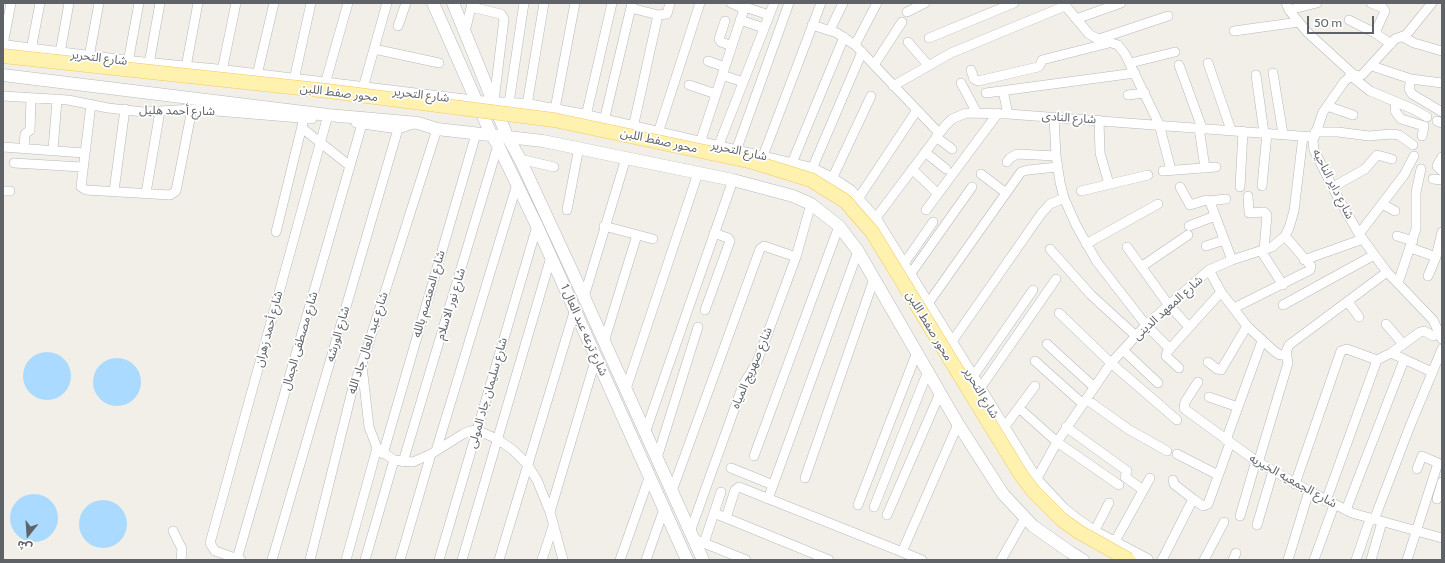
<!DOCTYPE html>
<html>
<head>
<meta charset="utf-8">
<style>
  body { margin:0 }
  #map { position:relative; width:1445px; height:563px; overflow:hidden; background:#f1efe8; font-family:Cabin,"Noto Sans Arabic",sans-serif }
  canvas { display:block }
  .frame { position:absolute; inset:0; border:4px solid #5f6368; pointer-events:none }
  .north { position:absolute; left:8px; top:515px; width:40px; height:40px; -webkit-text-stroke:3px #fff; paint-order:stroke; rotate:197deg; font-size:11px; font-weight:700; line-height:16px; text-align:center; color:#5f6368 }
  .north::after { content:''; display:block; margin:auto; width:14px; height:18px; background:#5f6368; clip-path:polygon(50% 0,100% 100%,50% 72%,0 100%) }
  .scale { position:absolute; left:1307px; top:16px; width:67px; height:18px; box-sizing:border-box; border:2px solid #5f6368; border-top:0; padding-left:5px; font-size:12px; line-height:14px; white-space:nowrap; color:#5f6368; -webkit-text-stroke:3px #fff; paint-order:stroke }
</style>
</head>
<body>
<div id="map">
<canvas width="1445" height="563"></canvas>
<div class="frame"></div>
<div class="north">ش</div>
<div class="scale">50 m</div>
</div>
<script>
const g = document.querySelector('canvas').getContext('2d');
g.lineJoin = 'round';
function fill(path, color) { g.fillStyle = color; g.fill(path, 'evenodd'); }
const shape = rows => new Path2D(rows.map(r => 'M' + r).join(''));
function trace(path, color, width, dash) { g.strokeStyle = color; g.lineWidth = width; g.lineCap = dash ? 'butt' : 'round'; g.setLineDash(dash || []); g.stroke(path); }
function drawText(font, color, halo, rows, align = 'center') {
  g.font = font + ' Cabin,"Noto Sans Arabic",sans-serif'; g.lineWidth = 3.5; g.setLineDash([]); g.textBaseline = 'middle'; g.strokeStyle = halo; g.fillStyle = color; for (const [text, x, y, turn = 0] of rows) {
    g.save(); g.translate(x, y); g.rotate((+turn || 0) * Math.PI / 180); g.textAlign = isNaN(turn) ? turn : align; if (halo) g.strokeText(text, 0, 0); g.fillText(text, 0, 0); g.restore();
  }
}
const water = shape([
  '23 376a24 24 0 1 1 48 0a24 24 0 1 1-48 0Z',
  '93 382a24 24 0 1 1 48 0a24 24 0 1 1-48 0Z',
  '10 518a24 24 0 1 1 48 0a24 24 0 1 1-48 0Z',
  '79 524a24 24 0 1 1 48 0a24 24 0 1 1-48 0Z'
]);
const street = shape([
  [731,3,744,9],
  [1063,3,1089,34,1096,38,1118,45,1125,54,1159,124,1171,170],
  [1286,3,1289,10,1307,32,1353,74],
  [1371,3,1383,8,1385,11,1375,33],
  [1432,3,1406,35,1395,39,1362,75,1358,76,1353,74,1344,82,1323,112,1313,141,1314,150,1336,194,1359,234,1387,272,1433,320,1442,339],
  [471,7,501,14,504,19,494,101],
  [745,7,769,15],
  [631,8,658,15],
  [1289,10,1317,3],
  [907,12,925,3],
  [1076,19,1121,3],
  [740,20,764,28],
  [1349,20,1375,33,1391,44],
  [725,21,719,39,721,42,732,46],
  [812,25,837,33,855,45,939,133],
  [398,26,406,3],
  [830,30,843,3],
  [1234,31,1299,22],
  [465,32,472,3],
  [1403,37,1414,43,1442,51],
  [929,38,1014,3],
  [1099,39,1168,16],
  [908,42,928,65],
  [3,45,11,3],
  [855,45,877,3],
  [374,49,439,63],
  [31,50,40,3],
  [60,53,69,3],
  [89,57,99,3],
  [708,61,725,67],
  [128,62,139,3],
  [1130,63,1175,52],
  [1208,63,1231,130],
  [149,64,160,3],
  [874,65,902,22],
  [1179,65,1202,128],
  [1372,66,1411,79,1442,83],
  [186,67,198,3],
  [971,70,974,79,978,81,1038,67,1040,65,1042,60,1109,43],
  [222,71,236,3],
  [1273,73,1283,134],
  [257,75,274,3],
  [722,75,743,82],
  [1256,75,1264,133],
  [1350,75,1370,91,1413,109,1427,117],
  [1411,79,1409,89,1412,94,1442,112],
  [294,80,311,3],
  [961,83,977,113],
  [325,84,348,3],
  [689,85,716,94],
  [893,86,951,53,1065,6],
  [363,88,387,3],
  [1003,91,1008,114],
  [986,93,1135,73],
  [1128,95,1145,93],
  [3,96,68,100,108,108,143,112,192,109,312,119],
  [1396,102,1395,111,1401,119,1424,126,1422,136],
  [509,103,524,3],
  [91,104,81,187,86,190,170,195,176,191,192,109],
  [527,105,544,3],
  [1327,106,1353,115],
  [555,109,575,3],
  [586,116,612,3],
  [1054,117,1056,156,1060,182,1064,198,1076,225,1097,262,1146,325,1170,349],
  [1099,120,1100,153,1109,184],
  [604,121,632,3],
  [1437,121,1442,123],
  [356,123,398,129],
  [302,128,350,166],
  [633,128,658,15,667,14,670,3],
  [1199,128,1205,168],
  [1315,132,1338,132,1369,136,1391,134,1399,135,1413,145],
  [658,133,700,3],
  [936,137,952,149],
  [700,143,746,3],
  [3,147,84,153],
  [718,147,774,3],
  [24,148,25,134,30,130,31,98],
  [53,150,57,100],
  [736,151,789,3],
  [925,152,946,169],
  [763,156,821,3],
  [1442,157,1437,166,1442,171],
  [520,159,554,167],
  [1007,162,1010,158,1017,154,1056,156],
  [14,163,82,167],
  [792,163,844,37],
  [812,169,862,52],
  [912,169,938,194],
  [1163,171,1216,167],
  [981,174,1006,193],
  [832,179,871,96],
  [1433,179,1442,180],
  [1262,186,1267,133],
  [1180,187,1190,205,1206,200,1210,202,1232,260],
  [1240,187,1243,131],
  [1333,187,1365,169,1377,155,1392,159],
  [3,191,10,191],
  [114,191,125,109],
  [1081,191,1148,175],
  [146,193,160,111],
  [1248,196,1249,213,1264,212,1267,215,1264,250],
  [858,199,917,110],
  [1208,201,1226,199],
  [1382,204,1395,211],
  [567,210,579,147],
  [926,210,998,113],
  [875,219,945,126,952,119,966,113,1008,114,1313,137],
  [604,226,653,239],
  [1189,226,1215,216],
  [276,232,304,118],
  [1359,234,1404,175,1414,156],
  [1397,236,1413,241],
  [1086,244,1158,204],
  [1206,246,1224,240],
  [1127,247,1168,304,1189,327],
  [1411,248,1436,257],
  [1050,249,1091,295,1136,336],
  [1261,251,1283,285],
  [1304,260,1363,239],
  [903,265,933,222],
  [1141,267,1188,235],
  [1209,270,1221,292,1247,326,1274,351,1280,355,1287,355],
  [909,276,972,187],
  [1428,276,1436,257,1442,232],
  [1398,283,1416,229,1416,192,1421,169],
  [584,297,626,158],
  [1348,302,1359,317],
  [927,305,1021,172,1028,170,1057,167],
  [1283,305,1374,255],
  [1234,308,1310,270,1311,266,1285,236],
  [705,310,730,241,728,238,714,233],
  [1059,313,1111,363,1177,420],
  [1386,324,1403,344],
  [604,342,637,235],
  [951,343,1041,214,1050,204,1064,198],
  [1047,344,1094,387],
  [1123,350,1158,383],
  [1391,353,1432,372],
  [1035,361,1083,404],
  [1208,362,1217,369,1221,370,1247,326],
  [362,366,369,427,377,448,394,460,413,462,431,454,463,434,470,431,477,430,497,439,513,450,527,464,537,480,550,512,563,560],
  [1179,368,1166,356,1167,352,1221,292],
  [972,378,1033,290],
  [1198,382,1185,402,1184,408,1186,410,1256,461,1309,491,1352,513,1442,538],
  [626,389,698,173],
  [979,390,1056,279],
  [1209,397,1238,407],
  [1086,399,1128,429,1167,451],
  [1019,408,1057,442,1119,485],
  [1066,427,1127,471,1125,477,1143,490],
  [1003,429,1035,386],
  [645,433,733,180],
  [1226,440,1262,341],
  [436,451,517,184],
  [383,454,476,134],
  [1177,454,1218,475],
  [754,456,839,226],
  [657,458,698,327],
  [403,462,498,145],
  [1258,463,1288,363,1286,352,1289,345,1387,272],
  [731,468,773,485],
  [805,478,874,279],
  [1036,480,1057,442,1111,363,1146,325,1209,270,1232,260,1272,247,1285,236,1289,228,1294,211,1303,136],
  [1173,480,1174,484,1193,499],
  [1295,484,1341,351,1347,349,1377,360],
  [672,491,760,249,764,246,796,257],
  [768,499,858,251],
  [1437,499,1442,482],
  [1326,501,1377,360,1391,353,1420,332,1424,331,1433,336,1439,334],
  [858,505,917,352],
  [874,507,928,371],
  [1346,510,1404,360],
  [550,512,596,358],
  [714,513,829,560],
  [887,515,940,393],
  [1240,516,1256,461],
  [726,518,735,490,739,487,922,560],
  [1374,520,1410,426,1442,349],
  [1257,525,1273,471],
  [173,531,182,549,181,560],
  [690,532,743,385,757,362,796,257,811,204],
  [1094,532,1109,503],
  [694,539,746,560],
  [704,543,721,492],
  [1114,543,1150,478],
  [902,552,958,424],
  [237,559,362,124],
  [241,560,215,551,210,543,328,115],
  [272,560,398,129,413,124],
  [310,560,353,387,362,364,437,129],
  [346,560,377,448],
  [365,560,394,460],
  [400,560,431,454],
  [439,560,537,226],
  [462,560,551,257],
  [499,560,575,309],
  [542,560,553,526],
  [620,560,650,475],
  [646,560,664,509],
  [1001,560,1025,518],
  [1162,560,1193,499,1203,506,1208,504,1230,443],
  [1204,560,1224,522],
  [1233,560,1236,553],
  [1288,560,1309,491],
  [1314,560,1334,505],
  [1356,560,1370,519],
  [1371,560,1382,522],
  [1407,560,1438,463,1422,456,1417,469]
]);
const secondary = shape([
  [433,3,491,134,498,145,537,226,687,560],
  [453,3,507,136,520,159,584,297,703,560],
  [3,46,128,62,222,71,477,102,527,105,586,116,812,169,832,179,850,191,875,219,1036,480,1063,509,1078,521,1094,532,1147,560],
  [3,75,328,115,418,123,437,129,543,141,733,180,793,196,811,204,839,226,858,251,958,424,1003,494,1033,526,1070,552,1083,560]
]);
const primaryBridge = shape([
  [3,56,328,91,554,120,753,162,811,180,845,201,872,232,1021,475,1033,491,1062,520,1079,532,1129,560]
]);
const streetNames = [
  ["شارع التحرير",99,58,7],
  ["محور صفط اللبن",339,93,7],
  ["شارع التحرير",421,95,7],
  ["شارع أحمد هليل",177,111,1],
  ["شارع النادى",1069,118,4],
  ["محور صفط اللبن",659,141,12],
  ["شارع التحرير",739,151,12],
  ["شارع داير الناحيه",1333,184,63],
  ["شارع المعتصم بالله",429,294,-74],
  ["شارع نور الاسلام",451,304,-73],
  ["شارع المعهد الدينى",1168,308,-42],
  ["محور صفط اللبن",929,326,59],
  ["شارع أحمد زهران",269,329,-75],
  ["شارع ترعه عبد العال 1",584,330,66],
  ["شارع الورشه",338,334,-74],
  ["شارع مصطفى الجمال",300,341,-74],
  ["شارع عبد العال جاد الله",368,343,-72],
  ["شارع صهريج المياه",752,368,-67],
  ["شارع سليمان جاد المولى",488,393,-74],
  ["شارع التحرير",981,393,59],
  ["شارع الجمعيه الخيريه",1293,481,29]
];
fill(water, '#aadaff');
trace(street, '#b5b8bc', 10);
trace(secondary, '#b6babf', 13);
trace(street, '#fff', 9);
trace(secondary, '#fff', 12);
trace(primaryBridge, '#f2c960', 15, []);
trace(primaryBridge, '#fff2af', 14);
drawText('12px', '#5f6368', '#fff', streetNames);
</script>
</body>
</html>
